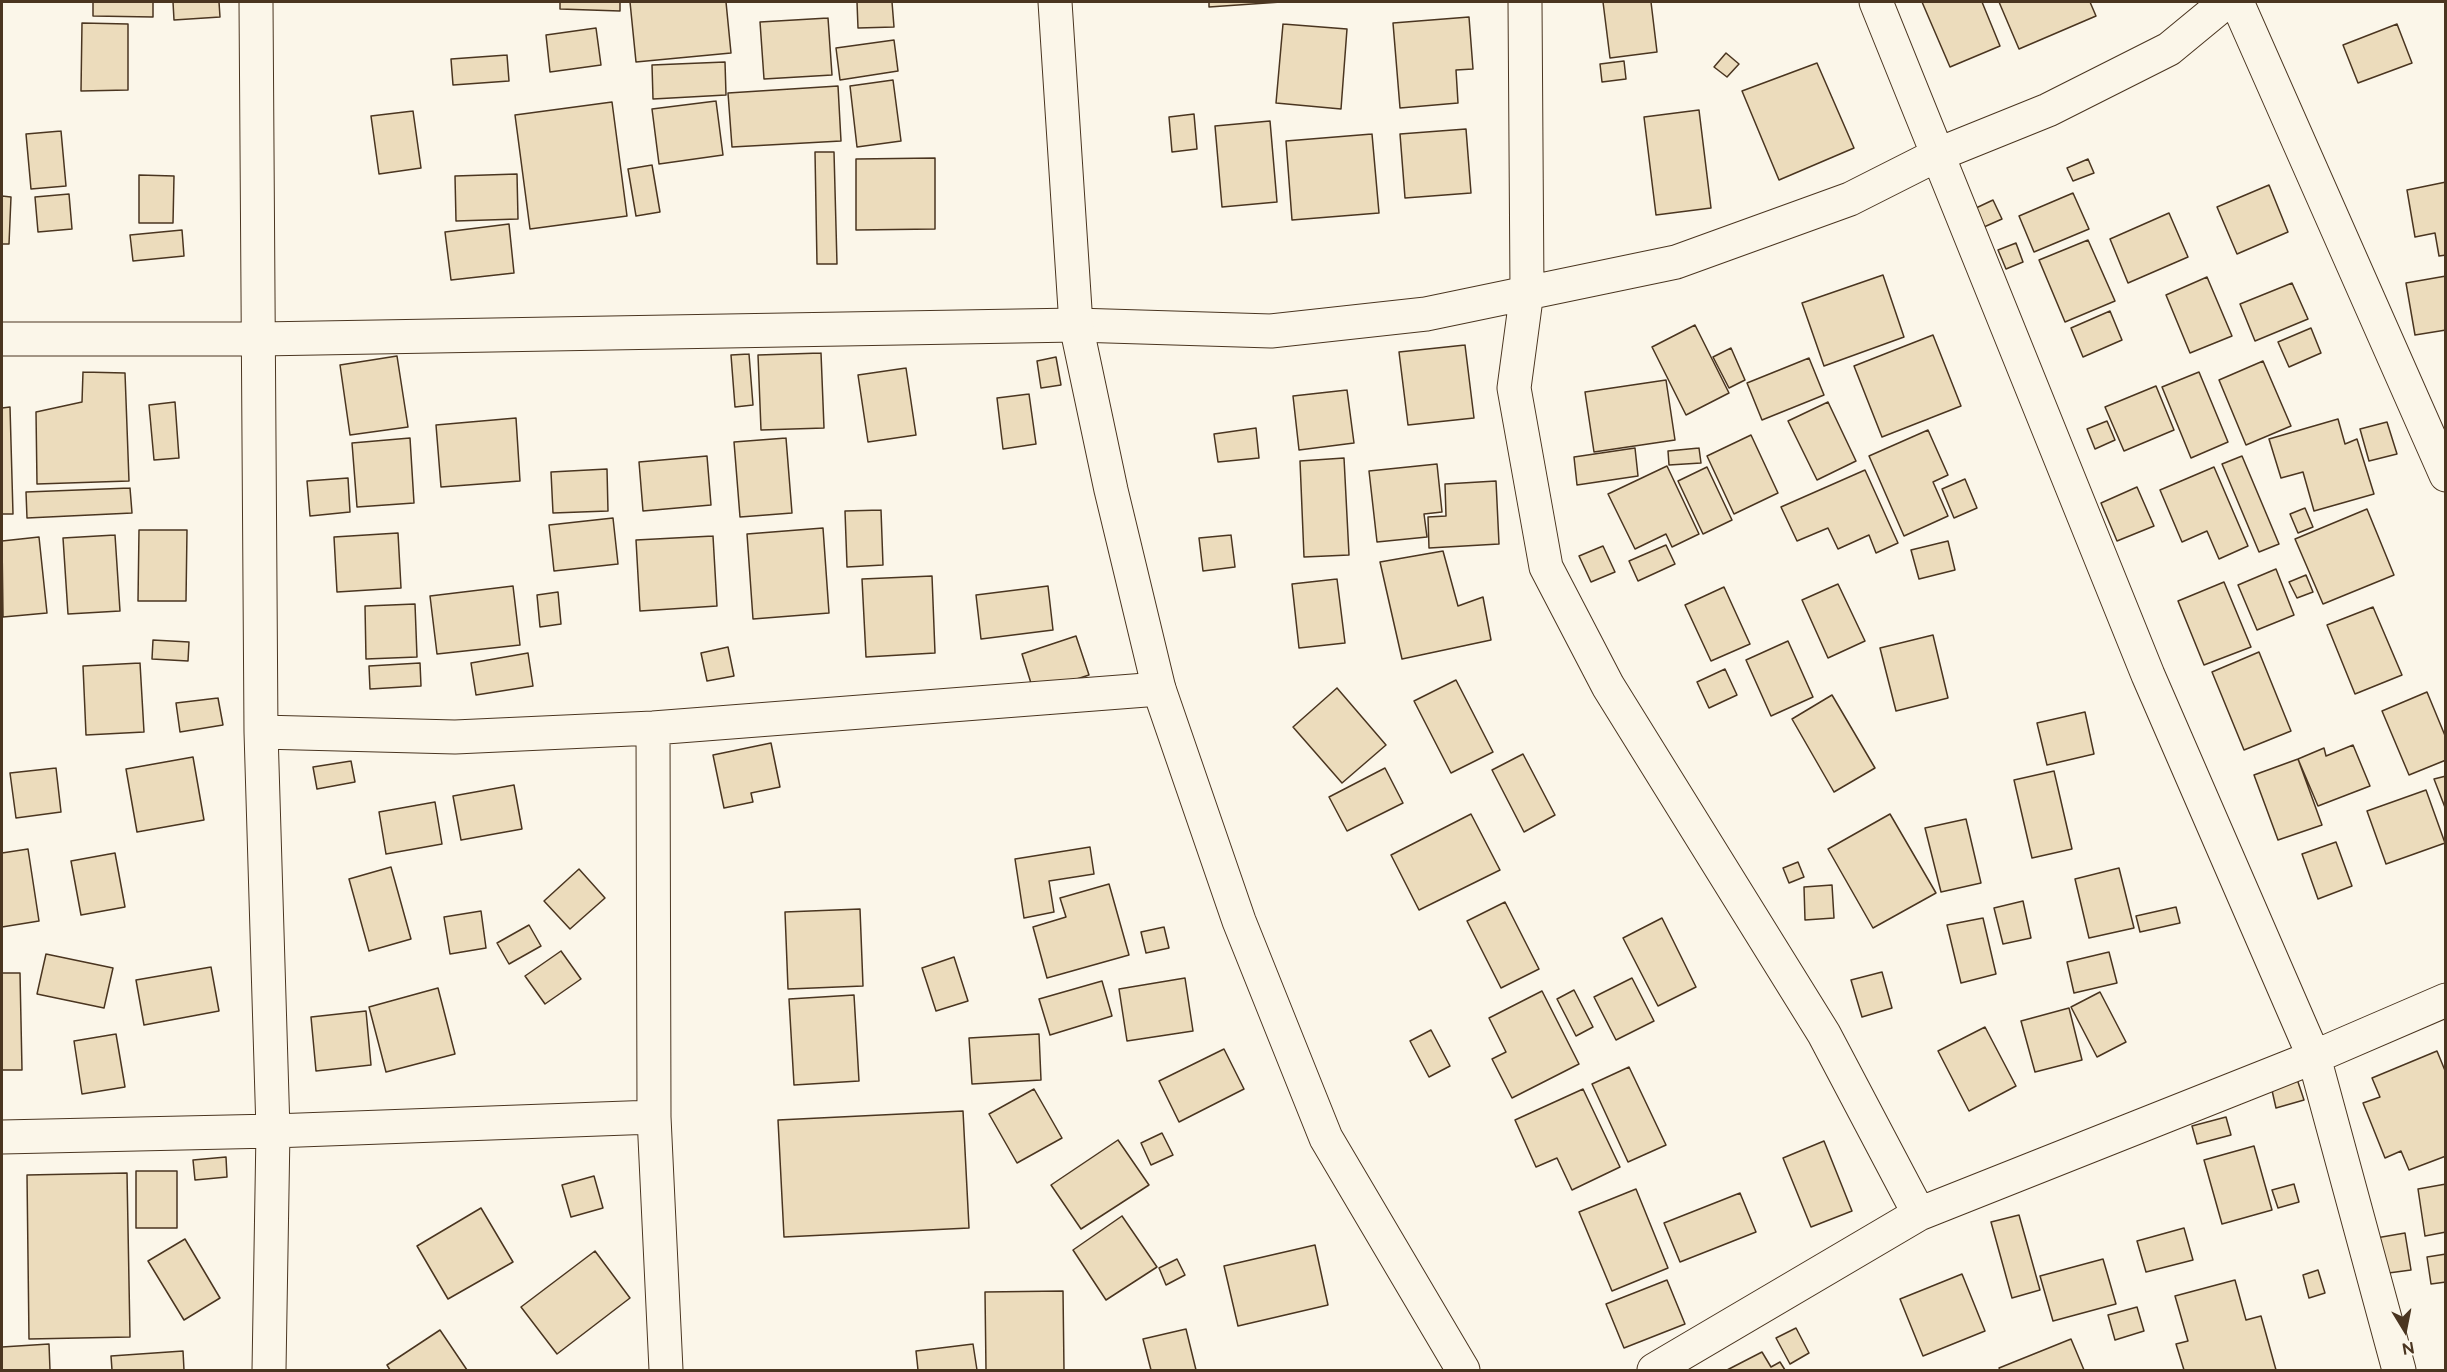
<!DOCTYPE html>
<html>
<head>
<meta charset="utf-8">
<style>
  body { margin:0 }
  #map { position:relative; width:2447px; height:1372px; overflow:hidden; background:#fbf6e9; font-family:Raleway,sans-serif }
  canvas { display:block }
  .frame { position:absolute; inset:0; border:3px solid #4a3520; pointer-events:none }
  .north { position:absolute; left:2375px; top:1300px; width:60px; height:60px; -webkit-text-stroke:4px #fbf6e9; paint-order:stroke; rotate:170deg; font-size:16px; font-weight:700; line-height:24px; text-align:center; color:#4a3520 }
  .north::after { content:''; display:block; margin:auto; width:21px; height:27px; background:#4a3520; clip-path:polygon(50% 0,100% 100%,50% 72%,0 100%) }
</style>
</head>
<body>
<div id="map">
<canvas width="2447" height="1372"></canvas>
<div class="frame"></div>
<div class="north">N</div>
</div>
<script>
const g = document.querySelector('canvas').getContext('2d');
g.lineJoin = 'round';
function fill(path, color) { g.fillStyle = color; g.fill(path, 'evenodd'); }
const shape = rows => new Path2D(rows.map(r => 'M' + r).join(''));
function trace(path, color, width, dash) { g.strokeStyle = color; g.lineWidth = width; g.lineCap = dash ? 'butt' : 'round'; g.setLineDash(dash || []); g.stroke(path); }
const building = shape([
  [93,2,153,2,153,17,93,16,93,2],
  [173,2,219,2,220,17,174,20,173,2],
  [560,2,620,2,620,11,560,9,560,2],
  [630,2,726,2,731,53,636,62,630,2],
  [857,2,892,2,894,27,858,28,857,2],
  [1209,2,1281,2,1209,7,1209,2],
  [1603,2,1651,2,1657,52,1610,58,1603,2],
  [1922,2,1982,2,2000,46,1950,67,1922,2],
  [1999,2,2090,2,2096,16,2019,49,1999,2],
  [1469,17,1473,69,1456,70,1458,103,1400,108,1393,23,1469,17],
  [828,18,832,75,764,79,760,22,828,18],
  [82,23,128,24,128,90,81,91,82,23],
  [1283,24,1347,29,1341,109,1276,103,1283,24],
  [2397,24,2412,63,2358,83,2343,45,2397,24],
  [596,28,601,65,550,72,546,35,596,28],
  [894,40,898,71,840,80,836,48,894,40],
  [1726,53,1739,64,1727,77,1714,67,1726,53],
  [507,55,509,81,453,85,451,59,507,55],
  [1624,61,1626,79,1602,82,1600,64,1624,61],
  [725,62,726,95,653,99,652,65,725,62],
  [1817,63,1854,148,1779,180,1742,91,1817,63],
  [893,80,901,141,857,147,850,86,893,80],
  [838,86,841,141,732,147,728,93,838,86],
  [716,101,723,155,659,164,652,109,716,101],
  [612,102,627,216,530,229,515,115,612,102],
  [1699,110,1711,208,1656,215,1644,117,1699,110],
  [413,111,421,168,379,174,371,116,413,111],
  [1194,114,1197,149,1172,152,1169,117,1194,114],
  [1270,121,1277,202,1222,207,1215,126,1270,121],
  [1466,129,1471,193,1405,198,1400,134,1466,129],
  [61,131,66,186,31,189,26,134,61,131],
  [1372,134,1379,213,1292,220,1286,141,1372,134],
  [815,152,834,152,837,264,817,264,815,152],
  [935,158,935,229,856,230,856,159,935,158],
  [2088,159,2094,173,2073,181,2067,168,2088,159],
  [652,165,660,212,636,216,628,169,652,165],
  [517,174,518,219,456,221,455,176,517,174],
  [139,175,174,176,173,223,139,223,139,175],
  [2446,182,2446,255,2439,256,2435,233,2415,237,2407,190,2446,182],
  [2269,185,2288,232,2237,254,2217,207,2269,185],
  [2073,193,2089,229,2034,252,2019,216,2073,193],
  [69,194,72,229,38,232,35,197,69,194],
  [2,196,11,197,9,244,2,244,2,196],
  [1993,200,2002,219,1984,227,1976,208,1993,200],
  [2169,213,2188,257,2128,283,2110,239,2169,213],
  [509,224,514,273,451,280,445,232,509,224],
  [182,230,184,256,133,261,130,235,182,230],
  [2088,240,2115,301,2065,322,2039,260,2088,240],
  [2016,243,2023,262,2006,269,1998,250,2016,243],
  [1883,275,1904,337,1824,366,1802,303,1883,275],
  [2446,276,2446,330,2415,335,2406,283,2446,276],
  [2207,277,2232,336,2190,353,2166,295,2207,277],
  [2292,283,2308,319,2255,341,2240,304,2292,283],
  [2110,311,2122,340,2083,357,2071,328,2110,311],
  [1695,325,1729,393,1686,415,1652,347,1695,325],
  [2311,328,2321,353,2289,367,2278,342,2311,328],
  [1933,335,1961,406,1882,437,1854,366,1933,335],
  [1465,345,1474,418,1408,425,1399,352,1465,345],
  [1731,348,1745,380,1729,388,1713,357,1731,348],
  [821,353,824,428,761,430,758,355,821,353],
  [749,354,753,405,735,407,731,355,749,354],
  [397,356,408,427,350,435,340,365,397,356],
  [1056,357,1061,385,1041,388,1037,361,1056,357],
  [1809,358,1824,395,1762,420,1747,383,1809,358],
  [2263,361,2291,426,2246,445,2219,380,2263,361],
  [906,368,916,435,868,442,858,375,906,368],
  [83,372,125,373,129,481,37,484,36,412,82,402,83,372],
  [2199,372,2228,442,2191,458,2162,387,2199,372],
  [1666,380,1675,440,1594,452,1585,392,1666,380],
  [2156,386,2174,430,2124,451,2105,407,2156,386],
  [1347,390,1354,443,1299,450,1293,396,1347,390],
  [1029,394,1036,444,1003,449,997,398,1029,394],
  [175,402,179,458,154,460,149,405,175,402],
  [1828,402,1856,461,1817,480,1788,421,1828,402],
  [10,407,13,514,2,514,2,408,10,407],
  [516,418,520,481,441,487,436,425,516,418],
  [2338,419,2345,444,2357,439,2374,494,2314,511,2303,472,2281,478,2269,439,2338,419],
  [2107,421,2115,440,2095,449,2087,429,2107,421],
  [2387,422,2397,454,2369,461,2360,429,2387,422],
  [1256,428,1259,458,1218,462,1214,434,1256,428],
  [1928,430,1948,475,1933,482,1948,516,1904,536,1869,456,1928,430],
  [1751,435,1778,493,1734,514,1707,456,1751,435],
  [410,438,414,503,357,507,352,443,410,438],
  [786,438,792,513,740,517,734,442,786,438],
  [1635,448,1638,476,1577,485,1574,457,1635,448],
  [1699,448,1701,463,1669,465,1668,451,1699,448],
  [707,456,711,505,643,511,639,462,707,456],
  [2242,456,2279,544,2259,552,2222,464,2242,456],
  [1344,458,1349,555,1304,557,1300,461,1344,458],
  [1437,464,1442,512,1424,514,1427,537,1377,542,1369,471,1437,464],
  [1667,466,1699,534,1672,547,1666,534,1635,549,1608,494,1667,466],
  [1707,467,1732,520,1703,534,1678,481,1707,467],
  [2214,467,2248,546,2219,559,2207,531,2182,542,2160,490,2214,467],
  [607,469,608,511,553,513,551,472,607,469],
  [1865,470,1898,543,1876,553,1869,535,1838,549,1828,528,1797,541,1781,507,1865,470],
  [348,478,350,512,310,516,307,481,348,478],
  [1965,479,1977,508,1954,518,1942,489,1965,479],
  [1496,481,1499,544,1429,548,1428,517,1446,516,1445,484,1496,481],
  [2137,487,2154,526,2117,541,2101,503,2137,487],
  [130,488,132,513,27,518,26,492,130,488],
  [2305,508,2313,527,2298,533,2290,514,2305,508],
  [2367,509,2394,575,2323,604,2295,539,2367,509],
  [881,510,883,565,847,567,845,511,881,510],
  [613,518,618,564,554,571,549,525,613,518],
  [823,528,829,613,753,619,747,534,823,528],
  [139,530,187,530,186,601,138,601,139,530],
  [398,533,401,588,337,592,334,537,398,533],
  [115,535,120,611,68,614,63,538,115,535],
  [1231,535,1235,567,1203,571,1199,538,1231,535],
  [713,536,717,606,640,611,636,540,713,536],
  [39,537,47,613,3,617,2,541,39,537],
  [1948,541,1955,570,1919,579,1911,550,1948,541],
  [1666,545,1675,564,1638,581,1629,561,1666,545],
  [1603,546,1615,572,1591,582,1579,556,1603,546],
  [1443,551,1458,606,1483,597,1491,640,1402,659,1380,562,1443,551],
  [2276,569,2294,615,2257,630,2238,585,2276,569],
  [2306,575,2313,592,2297,598,2289,582,2306,575],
  [932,576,935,653,866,657,862,579,932,576],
  [1337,579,1345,643,1299,648,1292,584,1337,579],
  [2224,582,2251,647,2204,665,2178,601,2224,582],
  [1838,584,1865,641,1828,658,1802,600,1838,584],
  [513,586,520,645,437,654,430,596,513,586],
  [1048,586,1053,630,981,639,976,595,1048,586],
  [1724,587,1750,644,1711,661,1685,605,1724,587],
  [558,592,561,624,540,627,537,595,558,592],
  [415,604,417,657,366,659,365,606,415,604],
  [2373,607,2402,675,2355,694,2327,625,2373,607],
  [1933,635,1948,698,1896,711,1880,648,1933,635],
  [1076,636,1089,675,1034,693,1022,654,1076,636],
  [153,640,189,642,188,661,152,659,153,640],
  [1788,641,1813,697,1771,716,1746,660,1788,641],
  [728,647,734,676,707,681,701,653,728,647],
  [2259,652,2291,731,2244,750,2212,672,2259,652],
  [528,653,533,686,476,695,471,663,528,653],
  [140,663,144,732,86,735,83,666,140,663],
  [420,663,421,686,370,689,369,666,420,663],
  [1725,669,1737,695,1709,708,1697,682,1725,669],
  [1456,680,1493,752,1451,773,1414,701,1456,680],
  [1337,688,1386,745,1342,783,1293,727,1337,688],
  [2427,692,2446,738,2446,760,2409,775,2382,711,2427,692],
  [1832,695,1875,768,1834,792,1792,719,1832,695],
  [218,698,223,725,180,732,176,703,218,698],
  [2085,712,2094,754,2047,765,2037,723,2085,712],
  [771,743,780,787,751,793,753,802,724,808,713,755,771,743],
  [2353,745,2370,786,2318,806,2298,759,2324,748,2326,756,2353,745],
  [1523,754,1555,815,1524,832,1492,770,1523,754],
  [193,757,204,820,137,832,126,769,193,757],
  [2298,759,2322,825,2278,840,2254,775,2298,759],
  [351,761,355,782,317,789,313,767,351,761],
  [56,768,61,812,16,818,10,773,56,768],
  [1385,768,1403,803,1347,831,1329,797,1385,768],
  [2054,771,2072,849,2032,858,2014,780,2054,771],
  [2446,776,2446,810,2434,779,2446,776],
  [514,785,522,829,461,840,453,796,514,785],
  [2426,790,2445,843,2386,864,2367,811,2426,790],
  [435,802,442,844,386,854,379,812,435,802],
  [1471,814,1500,870,1419,910,1391,855,1471,814],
  [1890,814,1936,893,1873,928,1828,849,1890,814],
  [1966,819,1981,883,1941,892,1925,828,1966,819],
  [2336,842,2352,886,2318,899,2302,854,2336,842],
  [1090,847,1094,874,1049,881,1054,912,1024,918,1015,859,1090,847],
  [28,849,39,921,2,927,2,853,28,849],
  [115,853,125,907,81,915,71,861,115,853],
  [1798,862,1804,877,1789,883,1783,868,1798,862],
  [391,867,411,939,369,951,349,879,391,867],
  [2119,868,2134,928,2089,938,2075,879,2119,868],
  [579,869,605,898,570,929,544,901,579,869],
  [1109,884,1129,955,1047,978,1033,927,1066,917,1060,898,1109,884],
  [1832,885,1834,918,1805,920,1804,887,1832,885],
  [2023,901,2031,938,2003,944,1994,908,2023,901],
  [1505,902,1539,969,1501,988,1467,921,1505,902],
  [2176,907,2180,923,2140,932,2136,916,2176,907],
  [860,909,863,986,788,989,785,912,860,909],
  [481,911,486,948,450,954,444,917,481,911],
  [1662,918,1696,987,1658,1006,1623,938,1662,918],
  [1983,918,1996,974,1961,983,1947,925,1983,918],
  [529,925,541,946,509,964,497,943,529,925],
  [1164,927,1169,948,1146,953,1141,932,1164,927],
  [561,951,581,979,545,1004,525,976,561,951],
  [2109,952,2117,983,2074,993,2067,962,2109,952],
  [46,954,113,968,104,1008,37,994,46,954],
  [954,957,968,1001,936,1011,922,968,954,957],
  [211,967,219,1011,144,1025,136,980,211,967],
  [1882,972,1892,1008,1862,1017,1851,980,1882,972],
  [2,973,20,973,22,1070,2,1070,2,973],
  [1185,978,1193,1031,1127,1041,1119,989,1185,978],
  [1632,978,1654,1021,1616,1040,1594,997,1632,978],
  [1102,981,1112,1016,1050,1035,1039,999,1102,981],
  [438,988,455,1054,386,1072,369,1007,438,988],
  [1574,990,1593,1027,1576,1036,1557,999,1574,990],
  [1542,991,1579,1064,1512,1098,1492,1059,1506,1052,1489,1018,1542,991],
  [2100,992,2126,1042,2097,1057,2071,1007,2100,992],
  [854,995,859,1081,794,1085,789,999,854,995],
  [2069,1008,2082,1060,2035,1072,2021,1021,2069,1008],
  [366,1011,371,1065,316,1071,311,1017,366,1011],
  [1985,1027,2016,1086,1969,1111,1938,1051,1985,1027],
  [1431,1030,1450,1066,1429,1077,1410,1041,1431,1030],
  [116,1034,125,1087,82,1094,74,1041,116,1034],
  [1039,1034,1041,1080,972,1084,969,1038,1039,1034],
  [1224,1049,1244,1089,1179,1122,1159,1081,1224,1049],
  [2437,1051,2446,1073,2446,1156,2409,1170,2401,1151,2385,1158,2363,1103,2380,1097,2372,1078,2437,1051],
  [1629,1067,1666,1145,1628,1162,1592,1084,1629,1067],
  [2297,1079,2304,1100,2276,1108,2271,1086,2297,1079],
  [1034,1089,1062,1138,1017,1163,989,1114,1034,1089],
  [1583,1089,1620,1167,1572,1190,1557,1158,1536,1167,1515,1120,1583,1089],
  [963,1111,969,1228,784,1237,778,1120,963,1111],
  [2226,1117,2231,1135,2197,1144,2192,1126,2226,1117],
  [1162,1133,1173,1155,1151,1165,1141,1143,1162,1133],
  [1118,1140,1149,1185,1081,1229,1051,1185,1118,1140],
  [1824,1141,1852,1211,1811,1227,1783,1158,1824,1141],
  [2254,1146,2272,1210,2222,1224,2204,1160,2254,1146],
  [226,1157,227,1177,195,1180,193,1160,226,1157],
  [136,1171,177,1171,177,1228,136,1228,136,1171],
  [127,1173,130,1337,29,1339,27,1175,127,1173],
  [594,1176,603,1208,571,1217,562,1185,594,1176],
  [2294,1184,2299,1202,2278,1208,2272,1190,2294,1184],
  [2446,1184,2446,1232,2425,1236,2418,1189,2446,1184],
  [1636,1189,1668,1268,1612,1291,1579,1212,1636,1189],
  [1740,1193,1756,1232,1680,1262,1664,1223,1740,1193],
  [481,1208,513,1262,448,1299,417,1246,481,1208],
  [2019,1215,2040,1290,2012,1298,1991,1222,2019,1215],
  [1122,1216,1157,1267,1106,1300,1073,1250,1122,1216],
  [2184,1228,2193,1260,2146,1272,2137,1241,2184,1228],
  [2405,1233,2411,1270,2381,1274,2376,1238,2405,1233],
  [185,1239,220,1298,184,1320,148,1261,185,1239],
  [1315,1245,1328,1305,1238,1326,1224,1266,1315,1245],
  [595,1251,630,1298,557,1354,521,1307,595,1251],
  [2446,1254,2446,1282,2431,1284,2427,1257,2446,1254],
  [1177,1259,1185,1275,1166,1285,1159,1268,1177,1259],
  [2103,1259,2116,1304,2053,1321,2040,1276,2103,1259],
  [2318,1270,2325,1293,2309,1298,2303,1275,2318,1270],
  [1962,1274,1985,1331,1923,1356,1900,1299,1962,1274],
  [1667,1280,1685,1324,1624,1348,1606,1304,1667,1280],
  [2235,1280,2246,1320,2261,1316,2276,1370,2184,1370,2176,1344,2188,1341,2175,1296,2235,1280],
  [1063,1291,1064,1370,986,1370,985,1292,1063,1291],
  [2137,1307,2144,1331,2115,1340,2108,1315,2137,1307],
  [1796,1328,1809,1353,1790,1364,1776,1338,1796,1328],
  [1186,1329,1196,1370,1151,1370,1143,1339,1186,1329],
  [440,1330,467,1370,390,1370,387,1365,440,1330],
  [2071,1339,2084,1370,2000,1370,1999,1368,2071,1339],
  [49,1344,50,1370,2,1370,2,1347,49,1344],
  [973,1344,977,1370,918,1370,916,1351,973,1344],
  [183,1351,184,1370,112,1370,111,1356,183,1351],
  [1762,1352,1771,1367,1780,1362,1785,1370,1727,1370,1762,1352]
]);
const minor = shape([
  [256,2,261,732,273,1131,269,1370],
  [1525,2,1527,291,1514,388,1546,567,1608,686,1824,1034,1919,1214],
  [1876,2,2148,675,2314,1057,2399,1370],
  [2237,2,2446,475],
  [2,339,260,339,1076,325,1271,331,1426,314,1676,262,1850,199,1939,154,2048,110,2169,49,2226,2],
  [653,728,654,1117,666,1370],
  [261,732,455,737,653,728,1159,689],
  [2,1137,273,1131,654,1117],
  [1654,1370,1919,1214,2314,1057,2446,1000]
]);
const tertiary = shape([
  [1055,2,1076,325,1111,490,1159,689,1239,921,1326,1138,1463,1370]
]);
fill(building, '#ecdcbc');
trace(building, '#4a3520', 1.5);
trace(minor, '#4a3520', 35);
trace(tertiary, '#4a3520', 35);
trace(minor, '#fbf6e9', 33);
trace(tertiary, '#fbf6e9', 33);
</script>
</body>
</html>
